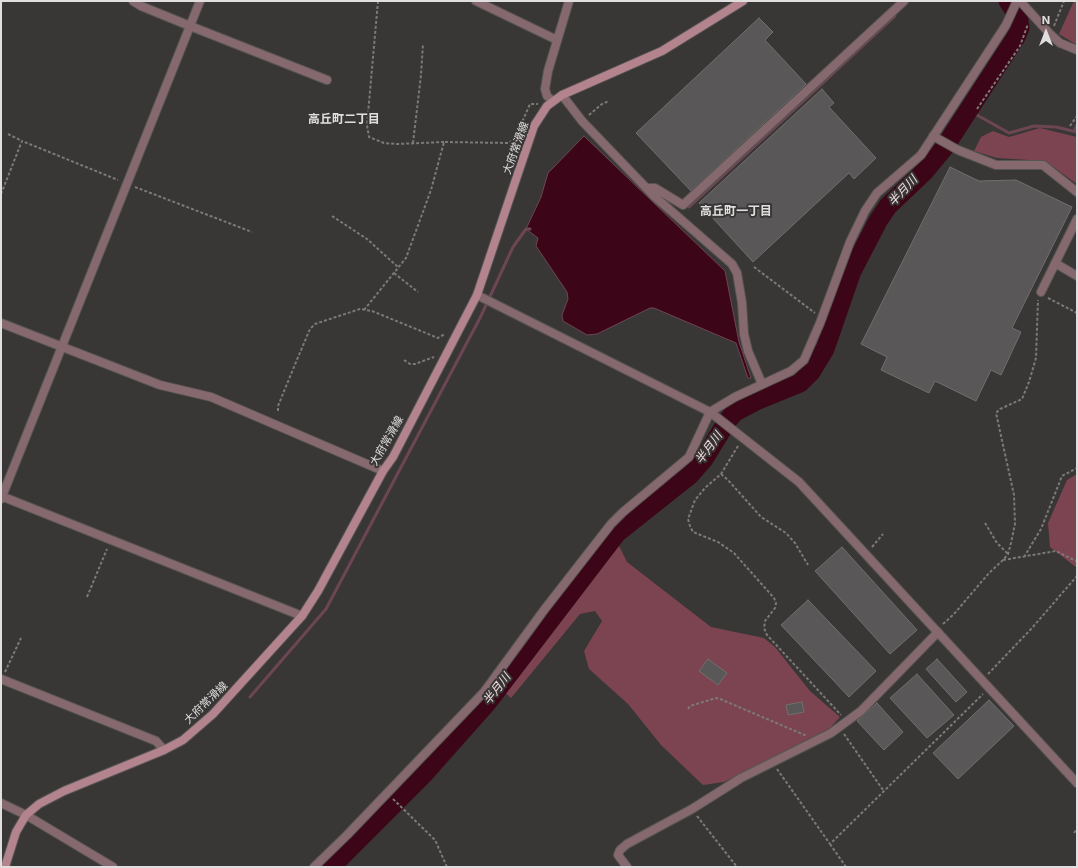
<!DOCTYPE html>
<html>
<head>
<meta charset="utf-8">
<style>
  body { margin:0 }
  #map { position:relative; width:1078px; height:868px; overflow:hidden; background:#393636; font-family:Inter,sans-serif }
  canvas { display:block }
  .frame { position:absolute; inset:0; border:2px solid #e0dede; pointer-events:none }
  .north { position:absolute; left:1026px; top:12px; width:40px; height:40px; -webkit-text-stroke:3px #393636; paint-order:stroke; rotate:0deg; font-size:11px; font-weight:700; line-height:16px; text-align:center; color:#e0dede }
  .north::after { content:''; display:block; margin:auto; width:14px; height:18px; background:#e0dede; clip-path:polygon(50% 0,100% 100%,50% 72%,0 100%) }
</style>
</head>
<body>
<div id="map">
<canvas width="1078" height="868"></canvas>
<div class="frame"></div>
<div class="north">N</div>
</div>
<script>
const g = document.querySelector('canvas').getContext('2d');
g.lineJoin = 'round';
function fill(path, color) { g.fillStyle = color; g.fill(path, 'evenodd'); }
const shape = rows => new Path2D(rows.map(r => 'M' + r).join(''));
function trace(path, color, width, dash) { g.strokeStyle = color; g.lineWidth = width; g.lineCap = dash ? 'butt' : 'round'; g.setLineDash(dash || []); g.stroke(path); }
function drawText(font, color, halo, rows, align = 'center') {
  g.font = font + ' Inter,"Noto Sans JP",sans-serif'; g.lineWidth = 4; g.setLineDash([]); g.textBaseline = 'middle'; g.strokeStyle = halo; g.fillStyle = color; for (const [text, x, y, turn = 0] of rows) {
    g.save(); g.translate(x, y); g.rotate((+turn || 0) * Math.PI / 180); g.textAlign = isNaN(turn) ? turn : align; if (halo) g.strokeText(text, 0, 0); g.fillText(text, 0, 0); g.restore();
  }
}
const green = shape([
  [1074,1,1077,1,1077,45,1059,34],
  [1040,128,1077,137,1077,184,1045,161,997,158,974,151,981,137,993,131,1009,137],
  [1077,474,1077,568,1050,547,1048,523,1067,480],
  [615,538,627,562,711,627,764,638,775,647,810,691,840,717,830,728,724,782,703,785,661,745,628,704,589,669,584,651,602,621,595,611,580,614,511,698,503,691]
]);
const water = shape([
  [584,136,725,271,739,342,751,378,748,378,736,343,654,308,650,308,597,334,587,335,563,321,562,315,568,299,567,292,536,246,538,238,526,229,541,197,548,173,584,136]
]);
const stream = shape([
  [968,110,1009,133,1034,126,1056,127,1077,132],
  [1074,131,1077,125],
  [689,207,895,16],
  [250,697,326,609,480,318,513,247,526,229,530,229]
]);
const river = shape([
  [331,867,424,774,487,703,617,533,690,475,704,459,728,420,735,412,756,401,800,383,811,372,825,349,852,271,878,221,888,206,925,171,944,148,1016,37,1020,28,1019,21,1016,13,1008,1]
]);
const building = shape([
  [759,18,773,32,765,40,806,84,691,191,636,133,759,18],
  [822,89,834,103,829,107,876,158,854,179,849,173,753,262,699,203,822,89],
  [950,167,979,181,1016,180,1072,207,1012,328,1021,332,1001,375,991,370,976,401,935,381,929,393,881,370,887,357,861,344,950,167],
  [842,547,917,630,890,654,815,571,842,547],
  [808,600,876,671,849,697,781,625,808,600],
  [708,659,727,673,718,685,699,671,708,659],
  [937,659,967,692,956,702,926,669,937,659],
  [917,674,954,715,927,738,890,698,917,674],
  [989,700,1014,726,958,779,933,753,989,700],
  [802,702,804,712,788,715,786,705,802,702],
  [877,703,903,732,884,750,857,721,877,703]
]);
const path = shape([
  [378,1,367,125,369,137,384,143,397,144,444,142],
  [1054,26,1064,1],
  [977,109,1020,46,1028,24],
  [589,115,602,104,609,101],
  [1070,126,1077,116],
  [8,134,22,141],
  [413,143,421,75,423,44],
  [135,187,252,232],
  [1,194,22,141,118,180],
  [332,216,367,239,399,268],
  [754,267,815,313],
  [394,273,418,292],
  [1048,298,1077,313],
  [364,310,406,258,431,190,444,142,508,143,512,141,516,136,530,104,538,104],
  [404,360,410,364,415,364,434,357],
  [278,411,278,406,296,362,310,329,315,324,360,309,372,311,438,338,445,334],
  [738,446,721,474,705,488,695,500,688,519,690,526,693,532,718,542,734,553,774,598,776,603,775,608,765,621,764,628,767,635,841,715],
  [721,474,728,480,761,517,786,533,795,543,808,565],
  [985,523,997,543,1008,554],
  [872,547,883,534],
  [1024,557,1041,529,1062,476,1077,468],
  [1003,560,1056,551,1076,561],
  [87,597,107,549],
  [943,624,954,614,989,573,1003,560,1008,554,1011,543,1015,524,1014,495,996,413,1000,409,1022,399,1029,382,1036,358,1038,300],
  [5,672,21,638],
  [988,674,1032,628,1077,576],
  [688,709,690,706,716,698,720,699,807,736],
  [844,734,883,790],
  [777,769,830,844,983,694],
  [393,799,435,840,447,867],
  [697,816,737,867],
  [1074,833,1077,829],
  [830,844,846,867]
]);
const minor = shape([
  [133,1,141,6,190,26,327,80],
  [476,1,557,40],
  [1020,1,1050,34,1060,43,1077,50],
  [562,95,582,121,654,196,732,264,737,273,742,303,744,334,748,351,762,384],
  [553,101,547,96,545,89,548,71,569,1],
  [933,136,958,150,996,165,1043,165,1077,192],
  [647,188,655,188,683,205,904,1],
  [1055,263,1077,276],
  [1041,292,1077,219],
  [1,323,160,385,211,397,383,471],
  [1,496,302,616],
  [1,499,200,1],
  [1,679,156,741,164,750],
  [26,815,113,867],
  [314,867,347,835,484,692,544,610,611,524,623,512,689,457,710,412,735,397,791,371,804,360,820,323,850,242,865,211,877,193,921,155,1006,25,1017,1],
  [627,867,618,855,620,850,627,844,692,809,741,778,831,733,861,711,938,632]
]);
const tertiary = shape([
  [477,295,710,412,799,482,1077,783],
  [1,803,26,815]
]);
const secondary = shape([
  [5,867,16,832,26,815,39,804,64,791,164,750,183,740,213,714,302,616,318,591,383,471,393,457,477,295,534,126,547,106,562,95,662,51,743,1]
]);
const streetNames = [
  ["大府常滑線",516,148,-70],
  ["大府常滑線",387,441,-60],
  ["大府常滑線",206,703,-44]
];
const neighbourhoodNames = [
  ["高丘町二丁目",344,119],
  ["高丘町一丁目",736,211]
];
const waterNames = [
  ["半月川",903,191,-47],
  ["半月川",709,448,-54],
  ["半月川",497,689,-52]
];
fill(green, '#7c4451');
fill(water, '#3c0518');
trace(water, '#6d4653', 1);
trace(stream, '#6d4653', 3);
trace(river, '#3c0518', 19);
fill(building, '#5a5758');
trace(building, '#716e6e', 1);
trace(minor, '#575454', 10);
trace(tertiary, '#575454', 10);
trace(secondary, '#575454', 10);
trace(path, '#7c7979', 2, [3, 2]);
trace(minor, '#86696f', 8);
trace(tertiary, '#86696f', 8);
trace(secondary, '#b3848d', 8);
drawText('11px', '#e0dede', '#393636', streetNames);
drawText('bold 12px', '#e0dede', '#393636', neighbourhoodNames);
drawText('italic 12px', '#f2dde1', '#393636', waterNames);
</script>
</body>
</html>
